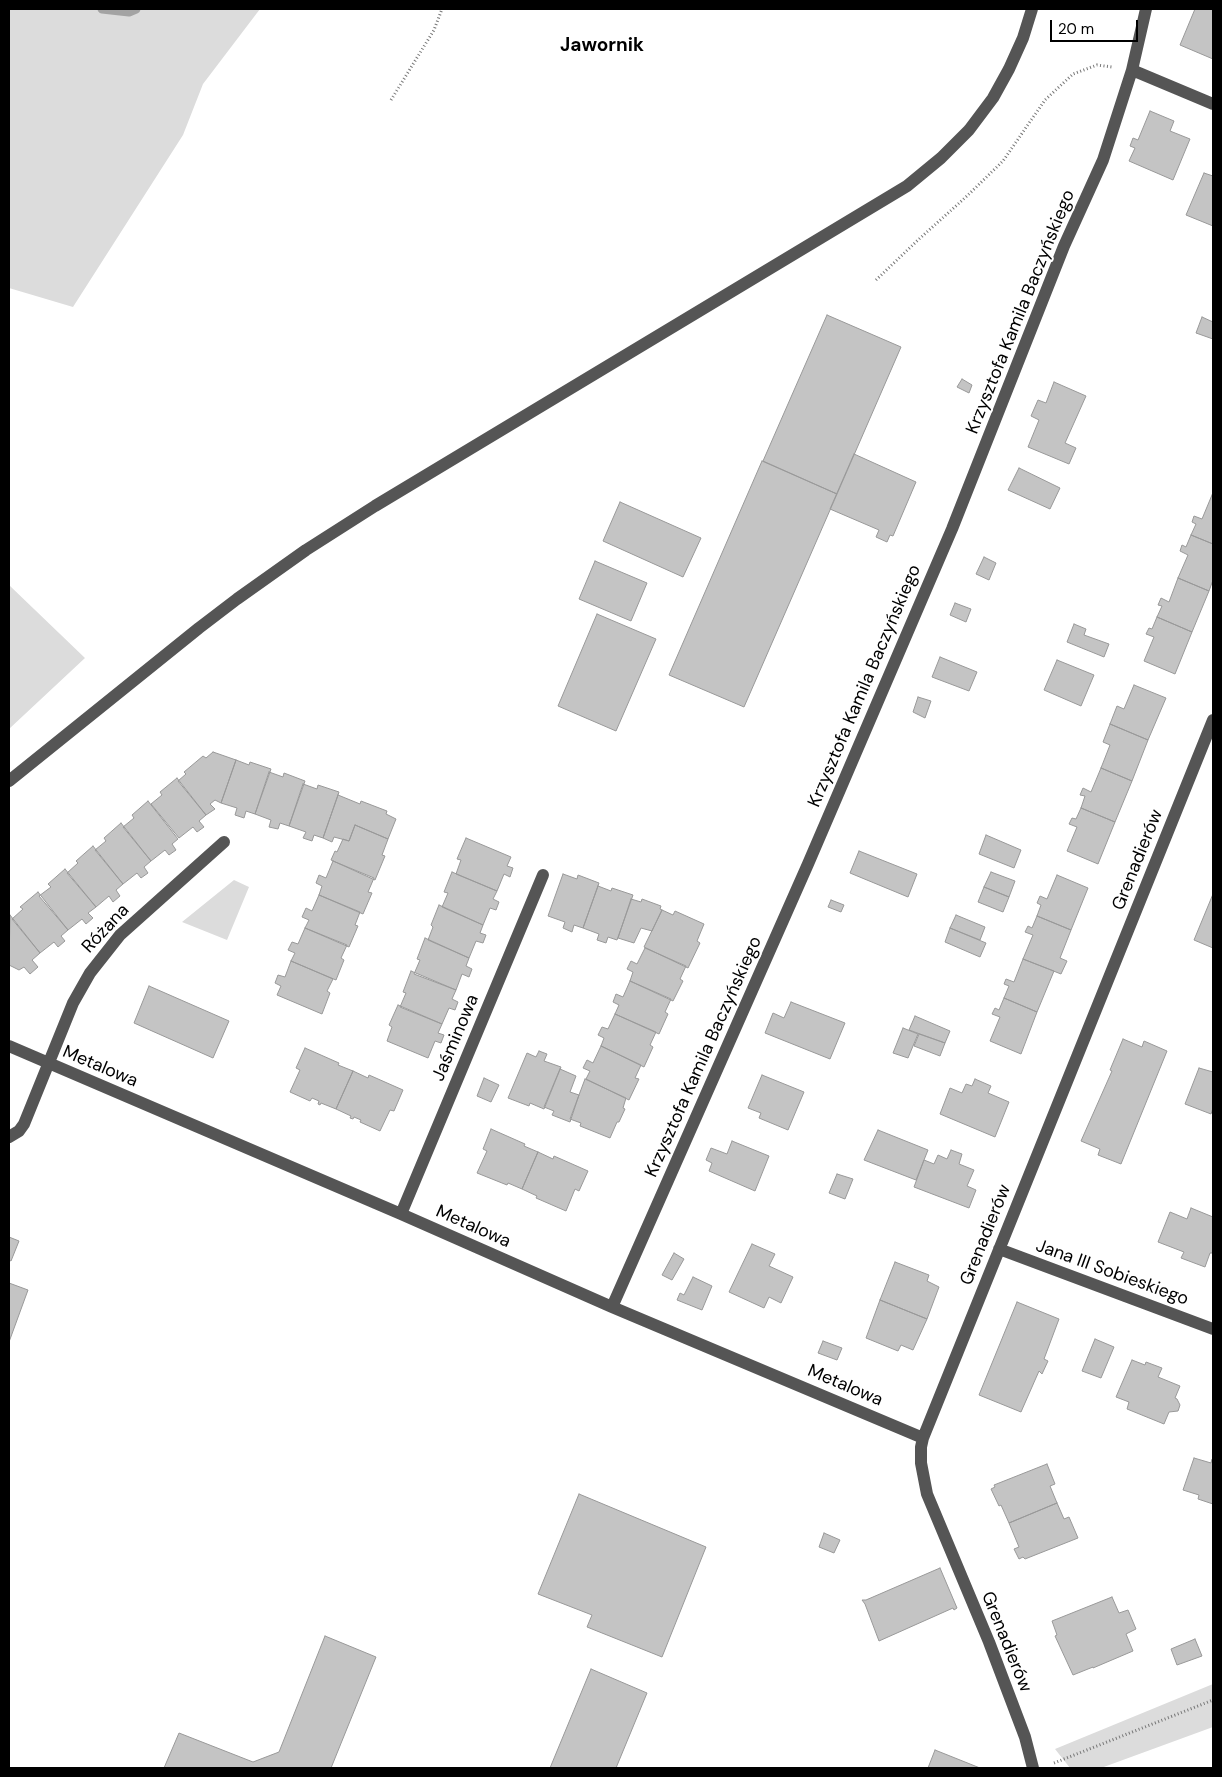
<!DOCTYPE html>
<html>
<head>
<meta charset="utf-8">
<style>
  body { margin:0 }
  #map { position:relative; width:1222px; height:1777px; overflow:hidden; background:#fff; font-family:"DM Sans",sans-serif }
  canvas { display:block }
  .frame { position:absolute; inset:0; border:10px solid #000; pointer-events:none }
  .scale { position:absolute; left:1050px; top:20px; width:88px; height:22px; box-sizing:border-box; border:2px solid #000; border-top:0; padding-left:6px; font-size:15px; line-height:18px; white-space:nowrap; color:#000; -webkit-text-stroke:4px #fff; paint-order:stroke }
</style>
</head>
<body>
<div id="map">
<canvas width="1222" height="1777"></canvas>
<div class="frame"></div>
<div class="scale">20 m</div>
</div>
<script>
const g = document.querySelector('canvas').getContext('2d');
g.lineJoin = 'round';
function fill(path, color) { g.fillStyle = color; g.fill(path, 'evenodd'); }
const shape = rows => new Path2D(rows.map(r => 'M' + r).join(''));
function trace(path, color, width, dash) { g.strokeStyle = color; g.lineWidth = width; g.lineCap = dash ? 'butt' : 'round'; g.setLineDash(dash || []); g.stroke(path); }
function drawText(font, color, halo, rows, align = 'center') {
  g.font = font + ' "DM Sans",sans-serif'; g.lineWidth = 4; g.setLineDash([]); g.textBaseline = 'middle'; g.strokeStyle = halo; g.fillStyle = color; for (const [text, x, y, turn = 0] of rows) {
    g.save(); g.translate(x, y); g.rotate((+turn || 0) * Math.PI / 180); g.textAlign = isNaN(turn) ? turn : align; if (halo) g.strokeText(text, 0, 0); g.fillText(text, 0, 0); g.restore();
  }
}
const green = shape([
  [9,9,260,9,203,84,183,135,73,307,9,288],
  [9,585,85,658,9,729],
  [234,880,249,887,227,940,182,922],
  [1213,1684,1213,1727,1101,1768,1070,1768,1055,1749]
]);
const stream = shape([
  [102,9,129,12,136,9]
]);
const building = shape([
  [1195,9,1213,9,1213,59,1180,45,1195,9],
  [1150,111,1174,121,1170,131,1190,139,1173,180,1129,161,1135,148,1130,146,1133,138,1138,140,1150,111],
  [1204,173,1213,176,1213,226,1186,215,1204,173],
  [827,315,901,347,837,494,763,461,827,315],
  [1202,317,1213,322,1213,339,1196,333,1202,317],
  [962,379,972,385,969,393,957,387,962,379],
  [1054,382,1086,396,1065,443,1076,448,1069,464,1028,447,1039,420,1031,416,1038,400,1046,403,1054,382],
  [854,454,916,482,893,536,890,535,887,542,876,537,879,530,830,509,854,454],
  [762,461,837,494,744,707,669,675,762,461],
  [1019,468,1060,488,1050,509,1008,490,1019,468],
  [1212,495,1213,496,1213,544,1191,535,1196,524,1192,522,1194,516,1202,519,1212,495],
  [620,502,701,538,683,577,603,541,620,502],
  [1191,535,1213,544,1213,580,1209,591,1178,578,1188,555,1180,551,1182,545,1186,547,1191,535],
  [984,557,996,563,989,580,976,574,984,557],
  [595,561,647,583,631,621,579,599,595,561],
  [1178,578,1209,591,1192,632,1157,617,1162,606,1158,605,1161,598,1169,602,1178,578],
  [955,603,971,609,966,622,950,615,955,603],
  [597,614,656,639,616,731,558,706,597,614],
  [1157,617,1192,632,1175,674,1144,661,1154,637,1146,634,1149,628,1152,629,1157,617],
  [1074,624,1086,629,1084,635,1109,644,1104,657,1067,642,1074,624],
  [940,657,977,672,969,691,932,677,940,657],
  [1057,660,1094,675,1081,706,1044,690,1057,660],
  [1134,685,1166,698,1148,740,1110,724,1117,706,1124,709,1134,685],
  [918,697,931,701,925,718,913,712,918,697],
  [1110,724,1148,740,1132,781,1101,768,1110,745,1103,742,1110,724],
  [213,752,236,760,221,803,215,800,210,804,215,809,206,815,178,781,186,774,184,772,203,756,206,758,213,752],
  [236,760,249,765,250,762,271,769,255,814,246,811,244,818,235,815,237,808,221,803,236,760],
  [1101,768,1132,781,1115,822,1081,808,1085,796,1080,795,1083,788,1091,792,1101,768],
  [269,772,283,777,284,773,305,781,289,826,280,823,278,829,269,827,271,820,255,814,269,772],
  [177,778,206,815,199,821,204,827,197,832,193,827,179,838,151,804,162,795,160,792,177,778],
  [303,784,317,789,318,785,339,792,323,838,314,835,312,841,303,838,306,832,289,826,303,784],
  [338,795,360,804,361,801,387,811,386,814,396,819,388,839,355,825,349,841,334,837,332,842,323,838,338,795],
  [148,801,178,839,172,844,176,850,169,855,165,850,151,861,123,827,134,818,132,815,148,801],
  [1081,808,1115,822,1098,864,1067,851,1077,827,1069,824,1072,818,1076,819,1081,808],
  [121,823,151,861,144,867,148,873,141,878,137,873,123,884,95,850,106,841,104,838,121,823],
  [355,825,388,839,382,855,385,856,375,880,331,860,335,851,337,852,343,839,349,841,355,825],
  [986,835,1021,850,1014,868,979,854,986,835],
  [466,838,511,857,507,866,513,868,510,877,504,874,497,891,456,874,461,860,457,859,466,838],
  [93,846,123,884,116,890,120,896,113,902,109,896,96,907,67,873,78,863,76,861,93,846],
  [859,851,917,874,908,897,850,873,859,851],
  [333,861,374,878,368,892,372,893,363,914,319,895,322,886,316,883,319,875,326,878,333,861],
  [65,869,96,907,88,913,93,918,86,924,82,919,68,930,39,896,51,887,48,884,65,869],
  [452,872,497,891,493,899,499,902,496,910,490,908,483,925,442,907,448,893,444,892,452,872],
  [991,872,1015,881,1009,897,984,887,991,872],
  [563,874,577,879,578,875,599,883,583,928,574,925,572,932,563,928,565,922,548,916,563,874],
  [1057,875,1088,888,1071,930,1037,916,1041,905,1037,903,1040,896,1047,899,1057,875],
  [598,886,611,891,612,888,633,895,617,940,608,937,606,943,597,940,599,934,583,928,598,886],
  [984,887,1009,897,1003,912,978,902,984,887],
  [38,892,68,930,61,936,65,941,58,947,54,942,40,953,12,919,23,909,20,907,38,892],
  [1213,894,1213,948,1194,940,1213,894],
  [319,895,360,912,355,925,358,926,349,947,305,928,309,920,302,917,306,908,312,911,319,895],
  [631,899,641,902,642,899,661,906,660,909,662,910,652,931,641,928,634,943,618,938,631,899],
  [831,900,844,905,841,912,828,907,831,900],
  [439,905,483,925,480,933,486,935,483,943,476,941,469,958,428,940,433,927,431,925,439,905],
  [662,910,673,915,675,911,704,924,697,941,700,943,688,968,644,947,662,910],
  [10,915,40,953,32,960,38,967,30,974,24,967,19,970,9,965,10,915],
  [956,915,985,927,980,940,950,928,956,915],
  [1037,916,1071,930,1060,958,1067,961,1061,974,1023,959,1033,935,1025,932,1028,926,1032,928,1037,916],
  [305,928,347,945,341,958,344,960,336,980,291,961,295,953,288,950,292,942,298,944,305,928],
  [950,928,986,943,980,957,945,942,950,928],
  [425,938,469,958,466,966,472,969,469,977,462,974,456,990,414,974,420,960,417,959,425,938],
  [645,948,686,966,680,979,683,981,673,1001,630,981,633,972,627,969,631,961,637,964,645,948],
  [1023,959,1054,971,1037,1012,1004,998,1009,986,1004,984,1006,979,1014,982,1023,959],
  [291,961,333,979,327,991,330,993,322,1014,277,995,281,986,275,983,278,975,285,977,291,961],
  [411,971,456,990,452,999,458,1002,455,1010,449,1008,442,1024,400,1007,406,993,403,992,411,971],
  [630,981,671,999,665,1012,668,1014,659,1034,615,1014,619,1005,613,1002,616,994,623,997,630,981],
  [149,986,229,1021,213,1058,134,1023,149,986],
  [1004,998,1037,1012,1021,1054,990,1041,1000,1017,992,1014,995,1008,999,1010,1004,998],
  [791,1002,845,1023,830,1059,765,1033,773,1013,784,1018,791,1002],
  [398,1005,442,1024,438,1033,444,1035,441,1043,435,1041,428,1058,387,1041,392,1027,389,1025,398,1005],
  [615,1014,656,1032,650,1045,653,1047,644,1067,601,1046,604,1038,598,1035,602,1027,608,1029,615,1014],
  [915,1016,950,1031,945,1043,909,1030,915,1016],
  [903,1028,918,1034,908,1058,893,1053,903,1028],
  [919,1034,945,1043,940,1056,914,1046,919,1034],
  [1123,1039,1142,1047,1144,1041,1167,1051,1121,1164,1098,1155,1100,1149,1081,1141,1112,1071,1110,1070,1123,1039],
  [601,1046,641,1065,635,1078,639,1079,629,1100,586,1079,590,1071,583,1068,587,1060,593,1063,601,1046],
  [305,1048,339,1063,338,1065,353,1071,336,1109,321,1103,320,1105,318,1104,319,1101,312,1098,310,1101,290,1092,300,1070,296,1068,305,1048],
  [539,1051,547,1054,544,1061,561,1067,544,1109,530,1103,529,1106,508,1098,527,1053,536,1057,539,1051],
  [1199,1068,1213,1072,1213,1108,1211,1114,1185,1104,1199,1068],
  [560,1069,576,1076,570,1092,579,1095,570,1122,552,1115,554,1111,544,1107,560,1069],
  [353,1071,368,1078,369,1075,403,1090,394,1111,390,1110,380,1131,360,1122,361,1120,354,1117,353,1119,350,1118,351,1116,336,1109,353,1071],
  [762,1075,804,1092,788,1130,759,1118,761,1113,748,1108,762,1075],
  [484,1078,499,1085,491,1102,477,1096,484,1078],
  [585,1079,626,1098,623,1108,625,1109,619,1122,617,1122,610,1138,580,1126,581,1123,570,1119,585,1079],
  [975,1079,991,1086,988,1093,1009,1102,995,1137,940,1114,950,1088,962,1093,966,1084,972,1086,975,1079],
  [491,1129,525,1144,524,1146,538,1152,522,1189,508,1183,507,1185,477,1173,487,1151,483,1149,491,1129],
  [878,1130,928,1150,916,1180,864,1160,878,1130],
  [732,1141,769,1156,755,1191,709,1171,712,1163,706,1160,711,1148,727,1154,732,1141],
  [951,1150,962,1154,959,1164,974,1170,967,1186,976,1190,969,1208,914,1187,924,1160,934,1164,938,1155,947,1159,951,1150],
  [538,1152,553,1159,554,1156,588,1171,579,1191,575,1189,566,1211,536,1198,537,1196,522,1189,538,1152],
  [837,1174,853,1179,845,1199,829,1193,837,1174],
  [1191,1208,1213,1217,1213,1253,1210,1253,1205,1267,1181,1258,1184,1252,1158,1242,1170,1212,1187,1219,1191,1208],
  [9,1237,19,1241,11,1261,9,1260,9,1237],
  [752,1244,775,1254,769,1266,793,1277,781,1303,769,1297,764,1308,729,1292,752,1244],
  [674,1253,684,1259,672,1280,662,1275,674,1253],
  [895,1262,929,1275,927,1281,939,1287,927,1319,880,1300,895,1262],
  [693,1277,712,1286,702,1310,677,1300,680,1293,684,1295,693,1277],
  [9,1283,28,1290,9,1342,9,1283],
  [880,1300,927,1319,913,1350,901,1345,898,1351,866,1338,880,1300],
  [1017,1302,1059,1319,1044,1359,1048,1361,1042,1374,1039,1371,1021,1412,979,1395,1017,1302],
  [1095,1339,1114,1347,1101,1378,1082,1371,1095,1339],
  [823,1341,842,1348,837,1360,818,1353,823,1341],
  [1132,1360,1145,1365,1146,1362,1162,1368,1158,1377,1180,1386,1175,1398,1177,1399,1180,1405,1178,1411,1169,1412,1164,1424,1127,1409,1129,1402,1116,1397,1132,1360],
  [1194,1458,1211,1463,1212,1459,1213,1459,1213,1504,1198,1499,1199,1495,1183,1490,1194,1458],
  [1047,1464,1055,1484,1050,1486,1057,1503,1009,1523,1001,1505,999,1506,991,1489,995,1487,994,1485,1047,1464],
  [579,1494,706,1547,662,1657,587,1627,592,1615,538,1594,579,1494],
  [1057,1503,1064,1519,1069,1517,1078,1538,1025,1559,1023,1557,1019,1559,1014,1549,1019,1547,1009,1523,1057,1503],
  [824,1533,840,1540,834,1553,819,1547,824,1533],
  [940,1568,957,1608,954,1610,953,1608,879,1641,865,1604,862,1600,866,1600,940,1568],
  [1112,1597,1119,1613,1128,1610,1136,1629,1126,1634,1133,1651,1093,1668,1093,1667,1073,1675,1055,1636,1057,1635,1052,1621,1112,1597],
  [325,1636,376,1657,331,1768,164,1768,179,1733,253,1762,279,1752,325,1636],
  [1195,1639,1202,1656,1177,1665,1171,1649,1195,1639],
  [591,1669,647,1693,616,1768,550,1768,591,1669],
  [935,1750,980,1768,928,1768,935,1750]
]);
const path = shape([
  [391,100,434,30,442,9],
  [876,280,918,240,967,196,1003,161,1045,100,1073,74,1097,65,1112,67],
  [1054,1763,1213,1700]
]);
const minor = shape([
  [1132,70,1213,104],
  [9,781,199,628,237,599,306,550,375,506,907,186,941,158,969,130,993,98,1009,69,1023,38,1032,9],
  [9,1046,401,1214,612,1307,923,1438],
  [9,1137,19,1131,24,1124,73,1003,90,973,120,935,224,842],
  [401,1214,543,875],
  [999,1249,1213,1329],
  [612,1307,808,864,952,529,1064,246,1103,160,1132,70,1146,9],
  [1033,1768,1025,1737,989,1642,927,1494,921,1463,921,1447,923,1438,1213,720]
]);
const streetNames = [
  ["Krzysztofa Kamila Baczyńskiego",1021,312,-68],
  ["Krzysztofa Kamila Baczyńskiego",865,686,-67],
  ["Grenadierów",1138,860,-68],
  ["Różana",106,929,-47],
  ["Jaśminowa",456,1038,-67],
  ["Krzysztofa Kamila Baczyńskiego",704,1057,-66],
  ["Metalowa",100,1067,23],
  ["Metalowa",473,1227,24],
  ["Grenadierów",986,1235,-68],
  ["Jana III Sobieskiego",1112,1273,20],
  ["Metalowa",845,1386,23],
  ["Grenadierów",1006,1642,68]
];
const neighbourhoodNames = [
  ["Jawornik",602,46]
];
fill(green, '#dcdcdc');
trace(stream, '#a3a3a3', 9);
fill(building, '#c4c4c4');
trace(building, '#999', 1);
trace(path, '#777', 3, [1, 2.5]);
trace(minor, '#555', 12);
drawText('18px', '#000', '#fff', streetNames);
drawText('bold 19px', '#000', '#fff', neighbourhoodNames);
</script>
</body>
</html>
